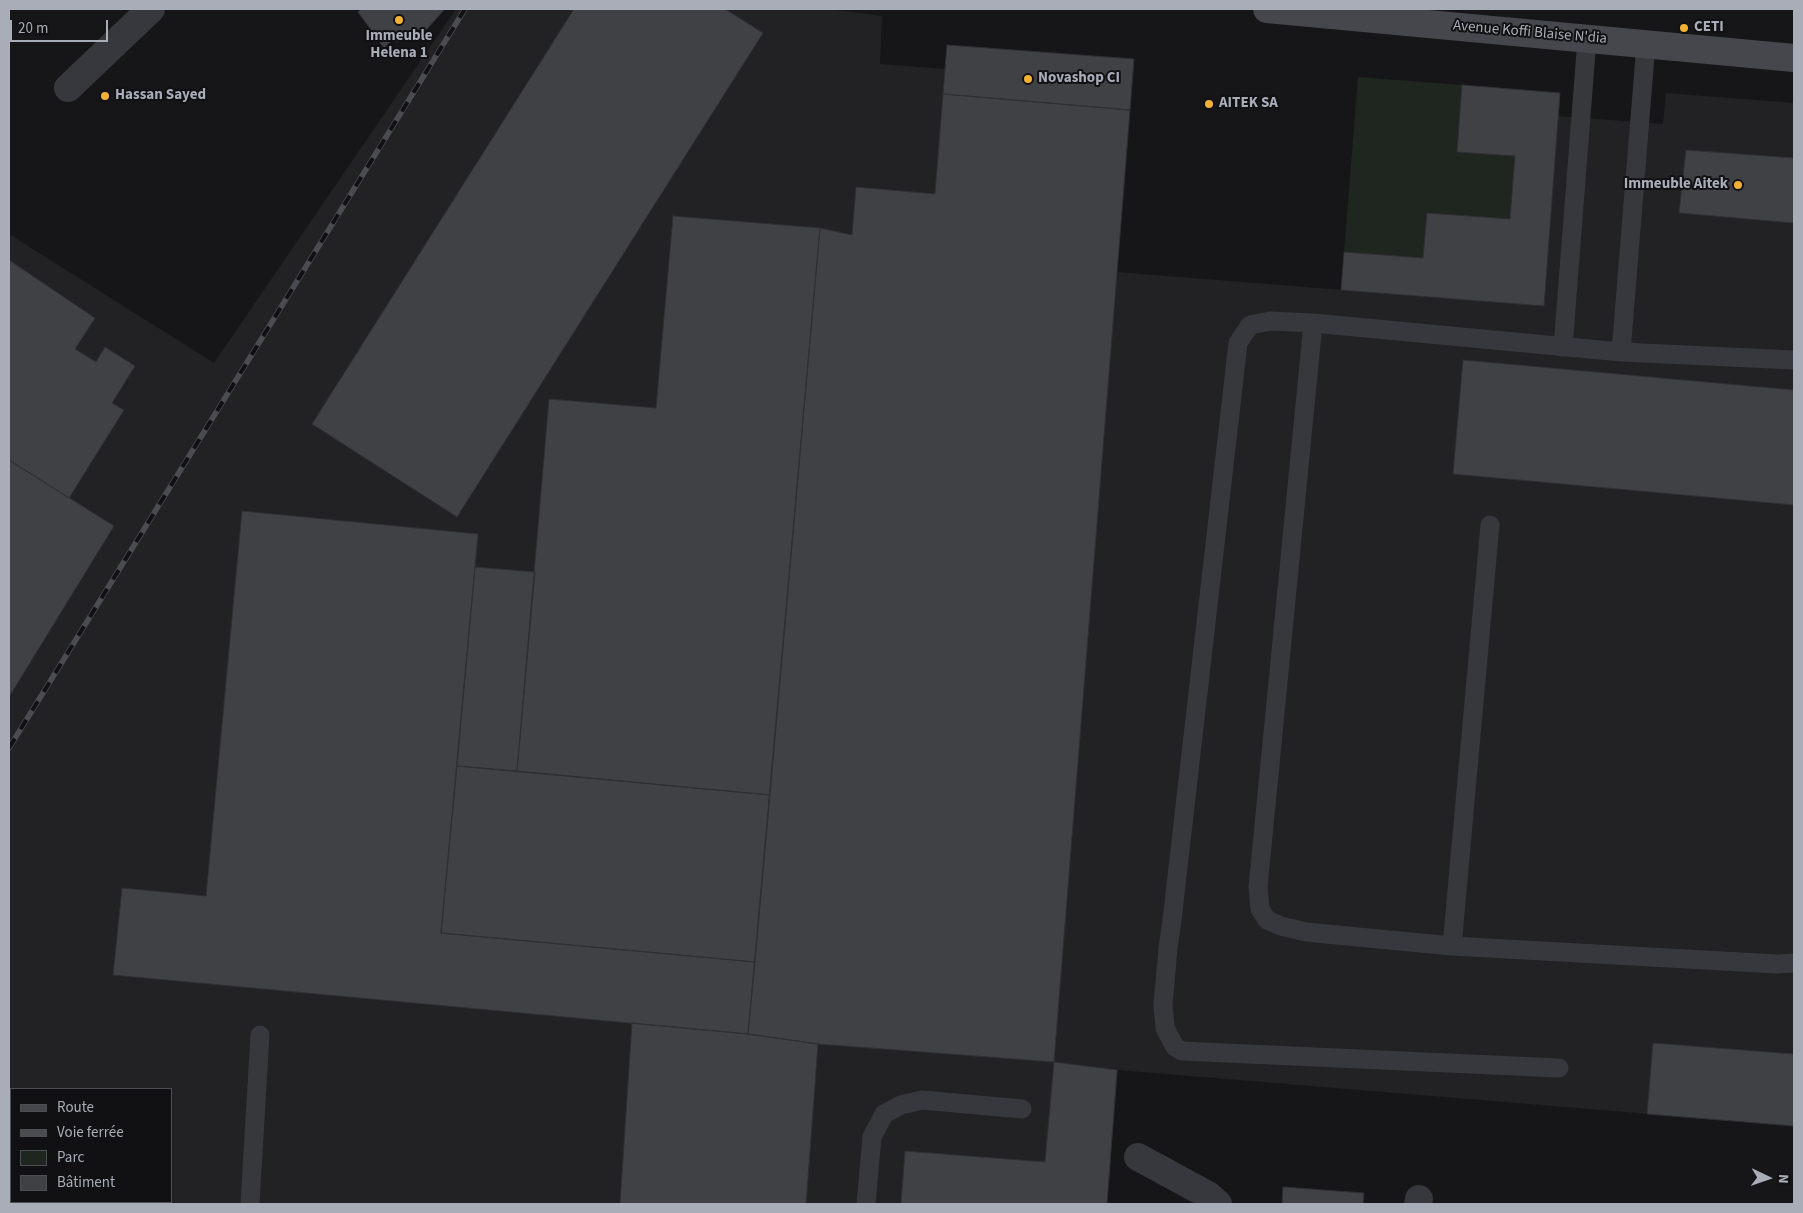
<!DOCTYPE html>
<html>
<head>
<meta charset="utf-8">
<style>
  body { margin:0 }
  #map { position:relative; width:1803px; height:1213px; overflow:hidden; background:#161618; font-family:"Source Sans 3",sans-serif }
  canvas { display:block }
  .frame { position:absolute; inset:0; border:10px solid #a8adb8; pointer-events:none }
  .legend { position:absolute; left:10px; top:1088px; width:162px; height:115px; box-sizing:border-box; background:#111113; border:1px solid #4d4f55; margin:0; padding:6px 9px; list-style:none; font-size:15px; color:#a8adb8 }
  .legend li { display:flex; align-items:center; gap:10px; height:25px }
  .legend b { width:25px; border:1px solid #4d4f55 }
  .north { position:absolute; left:1743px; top:1153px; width:50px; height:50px; -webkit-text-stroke:4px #111113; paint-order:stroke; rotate:93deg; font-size:14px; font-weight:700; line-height:20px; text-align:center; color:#a8adb8 }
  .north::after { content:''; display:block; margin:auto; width:18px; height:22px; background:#a8adb8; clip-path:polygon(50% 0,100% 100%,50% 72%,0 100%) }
  .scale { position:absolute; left:10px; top:20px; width:98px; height:22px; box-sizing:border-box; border:2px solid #a8adb8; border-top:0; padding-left:6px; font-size:15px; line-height:18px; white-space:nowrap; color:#a8adb8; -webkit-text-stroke:4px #111113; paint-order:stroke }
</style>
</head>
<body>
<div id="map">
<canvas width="1803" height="1213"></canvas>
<div class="frame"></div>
<ul class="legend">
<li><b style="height:6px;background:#45474d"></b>Route</li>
<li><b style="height:6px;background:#4a4c52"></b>Voie ferrée</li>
<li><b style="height:14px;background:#1e261f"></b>Parc</li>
<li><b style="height:14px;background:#404145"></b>Bâtiment</li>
</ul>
<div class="north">N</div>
<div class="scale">20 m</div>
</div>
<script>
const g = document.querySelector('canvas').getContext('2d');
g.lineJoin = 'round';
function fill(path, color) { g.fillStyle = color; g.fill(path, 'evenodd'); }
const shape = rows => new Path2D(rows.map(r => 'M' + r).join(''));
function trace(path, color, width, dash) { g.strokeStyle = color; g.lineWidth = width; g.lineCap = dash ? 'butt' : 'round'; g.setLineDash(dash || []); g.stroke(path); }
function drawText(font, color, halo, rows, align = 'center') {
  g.font = font + ' "Source Sans 3",sans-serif'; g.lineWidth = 4; g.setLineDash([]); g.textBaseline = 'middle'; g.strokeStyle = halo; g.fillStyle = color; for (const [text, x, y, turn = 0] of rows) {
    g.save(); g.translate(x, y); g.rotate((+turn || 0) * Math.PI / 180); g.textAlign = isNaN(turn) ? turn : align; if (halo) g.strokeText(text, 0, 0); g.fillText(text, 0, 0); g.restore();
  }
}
const built = shape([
  [456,9,829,9,882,16,880,64,945,69,947,45,1134,59,1117,272,1543,306,1558,116,1663,124,1666,93,1794,103,1794,1126,1118,1070,1107,1204,9,1204,9,234,214,363],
  [11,1089,171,1089,171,1202,11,1202]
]);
const green = shape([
  [1358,77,1462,85,1457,151,1515,156,1510,219,1427,213,1423,258,1344,252]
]);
const building = shape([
  [361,9,445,9,426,30,414,29,398,42,393,39,384,48,358,12,361,9],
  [574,9,725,9,763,33,457,517,312,424,574,9],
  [947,45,1134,59,1130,110,943,94,947,45],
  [1462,85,1560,93,1544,306,1341,290,1344,252,1423,258,1427,213,1510,219,1515,156,1457,152,1462,85],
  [943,94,1130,110,1054,1062,818,1044,748,1034,820,228,852,235,856,187,935,194,943,94],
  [1686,150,1794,158,1794,223,1679,213,1686,150],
  [673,216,820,228,770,795,517,771,549,399,656,408,673,216],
  [9,260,95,318,75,349,96,362,105,347,135,366,112,403,124,410,69,498,9,460,9,260],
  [1463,360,1794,390,1794,505,1453,474,1463,360],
  [9,460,114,526,9,697,9,460],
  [242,511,478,534,441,933,755,962,748,1034,113,975,122,888,206,896,242,511],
  [475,567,535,572,517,771,457,766,475,567],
  [457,766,770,795,755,962,441,933,457,766],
  [632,1023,748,1034,818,1044,806,1204,620,1204,632,1023],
  [1653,1043,1794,1054,1794,1126,1647,1114,1653,1043],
  [1054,1062,1117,1070,1107,1204,901,1204,905,1151,1045,1162,1054,1062],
  [1283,1187,1364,1193,1363,1204,1282,1204,1283,1187]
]);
const lane = shape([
  [1313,323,1258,887,1260,909,1267,920,1281,926,1306,932,1452,946,1777,964,1794,963],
  [1563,347,1587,39],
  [1621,352,1646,44],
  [1452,946,1490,525],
  [1559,1068,1182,1051,1175,1047,1165,1028,1163,1005,1168,948,1172,920,1238,343,1250,325,1270,321,1313,323,1621,352,1794,360],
  [250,1204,260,1035],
  [866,1204,872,1137,884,1114,901,1105,922,1100,1022,1109]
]);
const street = shape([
  [68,88,151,9],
  [1138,1157,1208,1195,1218,1204],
  [1418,1204,1419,1199]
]);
const secondary = shape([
  [1267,9,1794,58]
]);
const rail = shape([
  [9,748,465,9]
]);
const markers = [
  [399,20,5,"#f2b134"],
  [1684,28,5,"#f2b134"],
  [1028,79,5,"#f2b134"],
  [105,96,5,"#f2b134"],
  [1209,104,5,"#f2b134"],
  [1738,185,5,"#f2b134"]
];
const poiNames = [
  ["CETI",1694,28],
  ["Immeuble",399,37,"center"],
  ["Helena 1",399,54,"center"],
  ["Novashop CI",1038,79],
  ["Hassan Sayed",115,96],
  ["AITEK SA",1219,104],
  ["Immeuble Aitek",1728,185,"right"]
];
const streetNames = [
  ["Avenue Koffi Blaise N'dia",1530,33,5]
];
fill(built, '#222225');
fill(green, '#1e261f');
fill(building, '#404145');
trace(building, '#303034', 1);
trace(lane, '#37383d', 19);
trace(street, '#37383d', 28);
trace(secondary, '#45474d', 28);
trace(rail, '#4a4c52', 5.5);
trace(rail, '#111113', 4, [11]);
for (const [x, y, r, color] of markers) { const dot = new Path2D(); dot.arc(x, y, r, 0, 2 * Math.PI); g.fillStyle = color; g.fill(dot); trace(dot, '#111113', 2); }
drawText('bold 15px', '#a8adb8', '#111113', poiNames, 'left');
drawText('15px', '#a8adb8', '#111113', streetNames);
</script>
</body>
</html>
